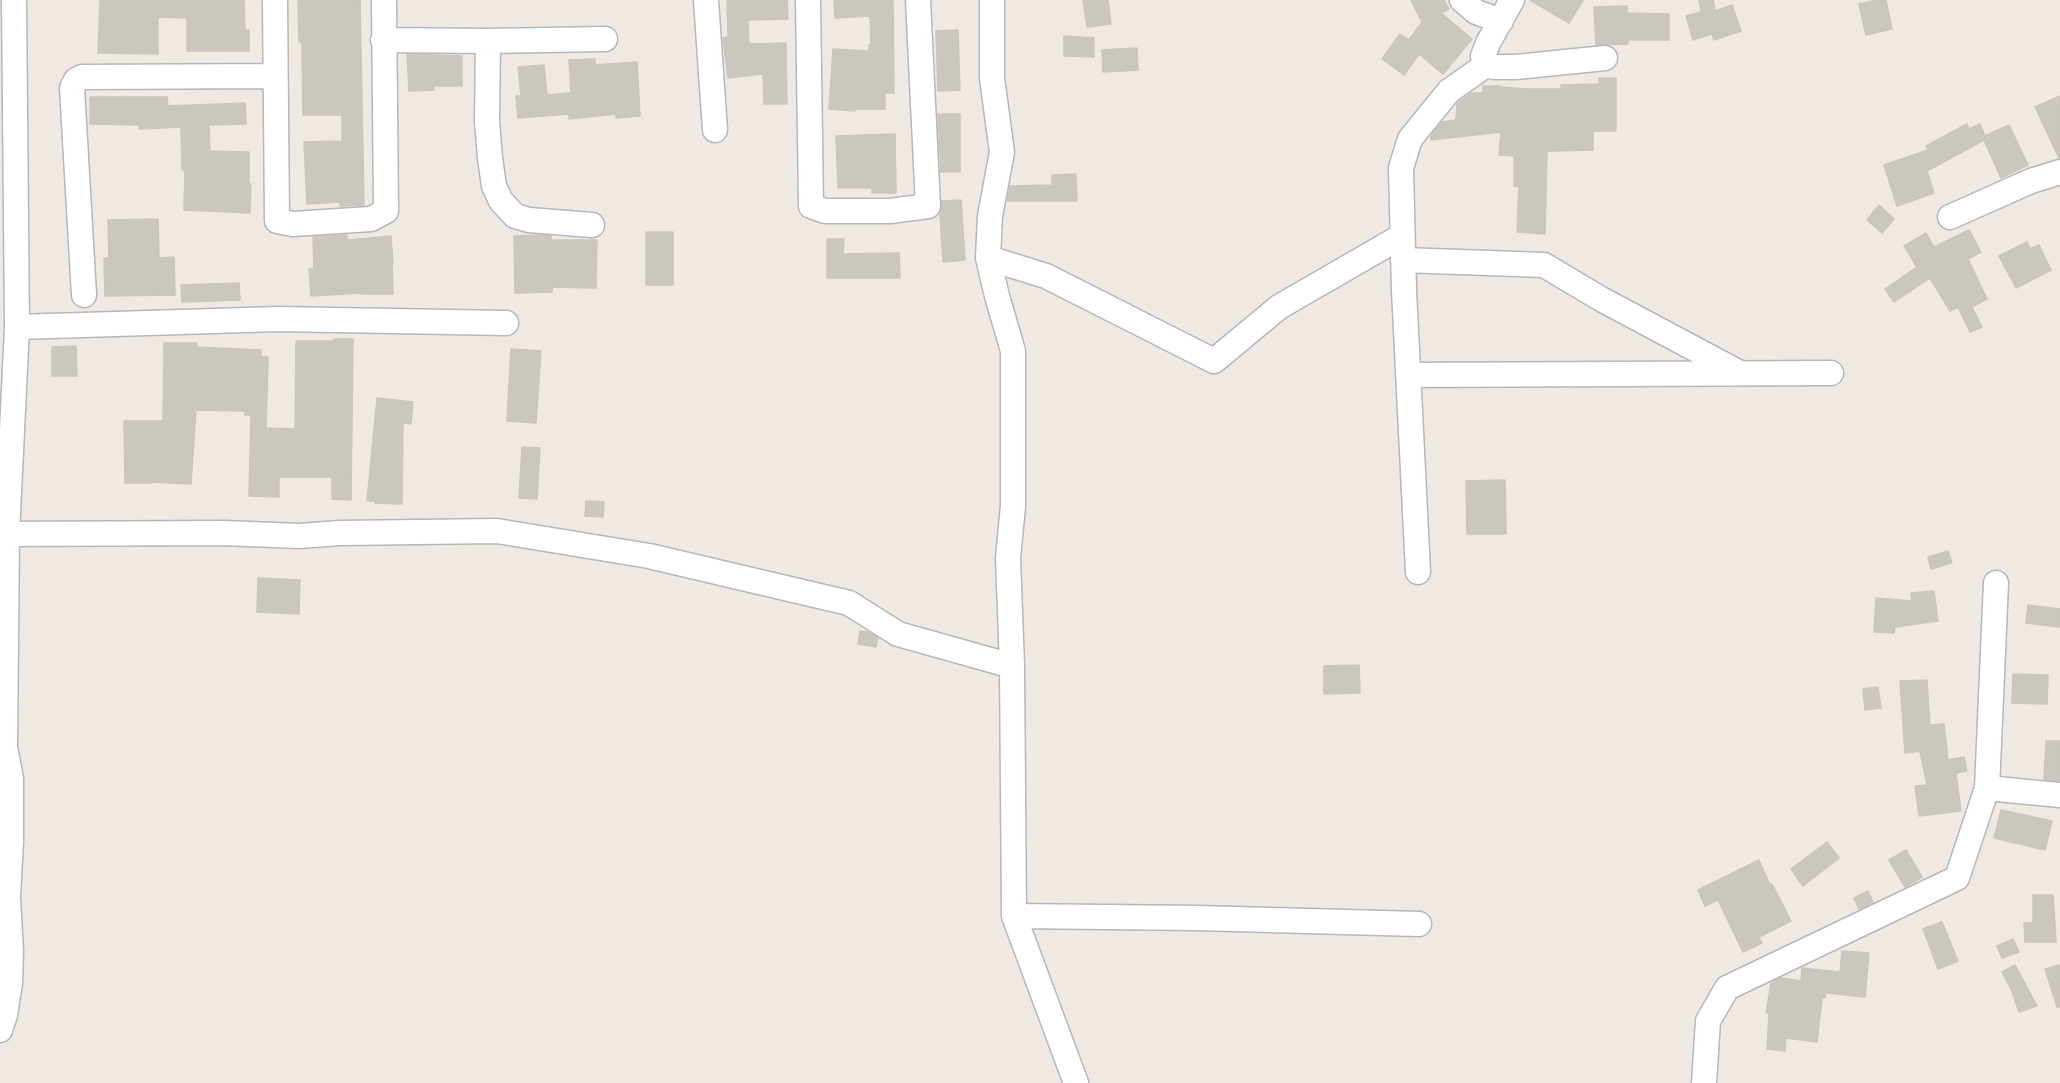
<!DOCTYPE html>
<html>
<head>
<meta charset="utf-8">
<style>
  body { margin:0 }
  canvas { display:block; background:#efe9e1 }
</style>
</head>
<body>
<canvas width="2060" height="1083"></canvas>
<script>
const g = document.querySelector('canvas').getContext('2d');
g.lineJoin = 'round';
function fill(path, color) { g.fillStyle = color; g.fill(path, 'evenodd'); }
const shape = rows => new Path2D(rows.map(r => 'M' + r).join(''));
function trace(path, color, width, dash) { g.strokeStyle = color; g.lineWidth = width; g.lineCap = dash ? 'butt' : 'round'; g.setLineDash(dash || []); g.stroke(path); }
const building = shape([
  [100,0,244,0,245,30,249,30,249,51,187,51,187,18,158,17,158,54,98,53,100,0],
  [298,0,360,0,364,205,340,206,340,202,307,204,304,142,342,141,342,115,303,115,302,42,299,42,298,0],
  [727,0,787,0,788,19,748,20,749,44,786,43,787,104,764,104,763,74,728,78,723,38,728,37,727,0],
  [834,0,893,0,894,93,885,93,885,109,855,109,855,111,829,109,833,49,869,51,869,45,871,45,870,16,835,18,834,0],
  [1083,0,1108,0,1111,24,1087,27,1083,0],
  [1411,0,1444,0,1449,9,1441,13,1472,39,1443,74,1419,54,1404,75,1382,59,1400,34,1409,40,1422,22,1411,0],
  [1530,0,1583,0,1569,23,1530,0],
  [1699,0,1713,0,1715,11,1732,5,1741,31,1714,40,1712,34,1693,40,1686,16,1701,12,1699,0],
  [1878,0,1886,0,1892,29,1866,35,1859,4,1878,0],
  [1627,6,1627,13,1669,14,1669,40,1628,40,1628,44,1596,45,1594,7,1627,6],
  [958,30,960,90,938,91,936,31,958,30],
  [1064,36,1094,38,1094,57,1064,56,1064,36],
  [1137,48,1138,70,1103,72,1102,50,1137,48],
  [407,54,462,56,462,86,433,86,434,90,409,91,407,54],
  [595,59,595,65,637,62,640,116,616,118,616,114,569,119,569,114,518,118,516,96,521,96,518,67,544,65,547,95,571,93,569,60,595,59],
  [1599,78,1616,78,1616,131,1593,131,1593,150,1547,151,1545,234,1517,232,1519,187,1514,186,1514,156,1499,155,1501,132,1431,140,1431,136,1442,122,1456,120,1457,104,1459,102,1471,93,1483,93,1483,86,1500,86,1500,87,1526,89,1561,89,1561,85,1599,84,1599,78],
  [2060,96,2060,158,2059,158,2035,107,2060,96],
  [90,97,167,97,168,106,245,103,246,124,209,125,210,151,249,152,249,184,251,184,250,213,184,210,185,170,182,170,181,127,139,129,139,125,90,124,90,97],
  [938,114,960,114,960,172,941,172,938,114],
  [1967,124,1969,129,1980,124,1985,136,2009,125,2028,165,2001,178,1984,140,1927,171,1934,193,1897,206,1884,165,1928,150,1926,146,1967,124],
  [895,134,896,193,872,193,872,188,838,188,836,136,895,134],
  [1076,174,1077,201,1007,201,1010,186,1052,185,1052,175,1076,174],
  [961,200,965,260,943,262,940,214,942,201,961,200],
  [1879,205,1894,219,1882,233,1867,220,1879,205],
  [158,219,159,258,174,257,175,295,105,296,104,258,109,258,108,220,158,219],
  [1969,230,1981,252,1968,259,1987,299,1972,307,1982,327,1970,332,1958,307,1950,311,1930,278,1894,302,1885,289,1917,267,1904,246,1926,233,1934,247,1969,230],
  [646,232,673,232,673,285,646,285,646,232],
  [347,235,347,240,391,236,393,264,392,264,393,294,361,294,361,293,311,296,309,269,314,269,313,237,347,235],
  [514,236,543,235,551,236,551,240,597,240,596,288,552,287,552,292,515,293,514,236],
  [827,239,844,239,843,254,899,253,900,278,827,278,827,239],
  [2027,242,2030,249,2039,245,2051,270,2016,288,1999,256,2027,242],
  [239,283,240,300,182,302,181,285,239,283],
  [334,339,353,339,351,500,332,499,332,477,279,477,279,497,249,496,251,415,245,415,245,411,196,410,191,484,152,482,152,483,125,483,124,421,163,421,164,343,197,343,197,347,261,350,261,357,268,357,266,428,295,429,296,341,334,341,334,339],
  [76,346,77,376,52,376,52,347,76,346],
  [511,349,541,351,536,423,507,421,511,349],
  [377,398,413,402,411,424,403,423,402,504,375,503,375,501,367,501,377,398],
  [522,447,540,448,537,499,519,498,522,447],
  [1505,480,1506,534,1467,534,1466,481,1505,480],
  [586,501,604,502,603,517,585,516,586,501],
  [1948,551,1952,563,1931,569,1928,557,1948,551],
  [258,578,300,580,299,614,257,612,258,578],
  [1934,591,1938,621,1895,627,1894,633,1874,632,1876,598,1912,601,1911,593,1934,591],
  [2028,605,2060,609,2060,627,2026,623,2028,605],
  [860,631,868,632,878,638,876,647,858,644,860,631],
  [1359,665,1360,693,1324,694,1324,666,1359,665],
  [2013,674,2048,675,2047,704,2012,703,2013,674],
  [1927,680,1930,725,1944,724,1948,760,1964,757,1967,771,1956,773,1961,811,1919,816,1915,786,1927,785,1920,751,1905,753,1900,681,1927,680],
  [1878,687,1881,708,1865,710,1863,689,1878,687],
  [2046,741,2060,741,2060,781,2044,779,2046,741],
  [2001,810,2052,821,2045,850,1994,838,2001,810],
  [1827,842,1839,858,1803,886,1791,869,1827,842],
  [1906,850,1922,877,1905,887,1889,860,1906,850],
  [1759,860,1770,885,1772,884,1791,921,1759,937,1762,943,1743,952,1718,900,1705,906,1698,890,1759,860],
  [1868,891,1873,902,1859,909,1854,898,1868,891],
  [2033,895,2053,895,2056,942,2025,942,2024,923,2033,923,2033,895],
  [1942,922,1958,961,1938,969,1923,929,1942,922],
  [2013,939,2019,952,2002,958,1997,946,2013,939],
  [1842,951,1869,953,1865,997,1826,993,1825,998,1822,998,1817,1042,1786,1038,1785,1051,1767,1049,1769,1013,1766,1013,1771,983,1781,978,1801,981,1802,968,1840,972,1842,951],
  [2015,965,2037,1006,2019,1012,2011,989,2002,972,2015,965],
  [2060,965,2060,1007,2057,1007,2045,969,2060,965]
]);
const minor = shape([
  [275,0,277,221,293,224,371,219,386,211,384,0],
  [706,0,715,130],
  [808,0,811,206,825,211,890,211,928,206,918,0],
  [992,0,992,78,1002,152,990,216,988,258,997,296,1013,351,1013,506,1008,558,1012,666,1014,916,1076,1083],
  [1462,0,1476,12,1501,21],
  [1512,0,1488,43,1483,56,1486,65,1494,67,1516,67,1605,58],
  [383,40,488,41,605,39],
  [488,41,487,121,490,158,494,186,501,201,515,216,529,220,592,225],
  [1950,217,2031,181,2060,172],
  [988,258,1046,276,1214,361,1279,307,1402,236],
  [1403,260,1544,265,1601,299,1738,372],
  [84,295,72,88,76,80,82,77,275,76],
  [17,327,278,319,506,323],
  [1408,375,1831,373],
  [0,534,224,533,299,536,340,533,497,531,649,556,849,603,898,634,1012,666],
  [1418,572,1404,290,1401,168,1410,139,1449,91,1486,65],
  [1987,788,2060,795],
  [1014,916,1197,918,1419,924],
  [0,1030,5,1015,10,983,11,951,8,897,11,842,11,779,5,747,7,534,17,327,14,0],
  [1704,1083,1708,1021,1727,988,1957,878,1987,788,1996,583]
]);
fill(building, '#cbc7bf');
trace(building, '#cbc5ba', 1.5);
trace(minor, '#b4b7c1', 27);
trace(minor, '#fff', 24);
</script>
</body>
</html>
